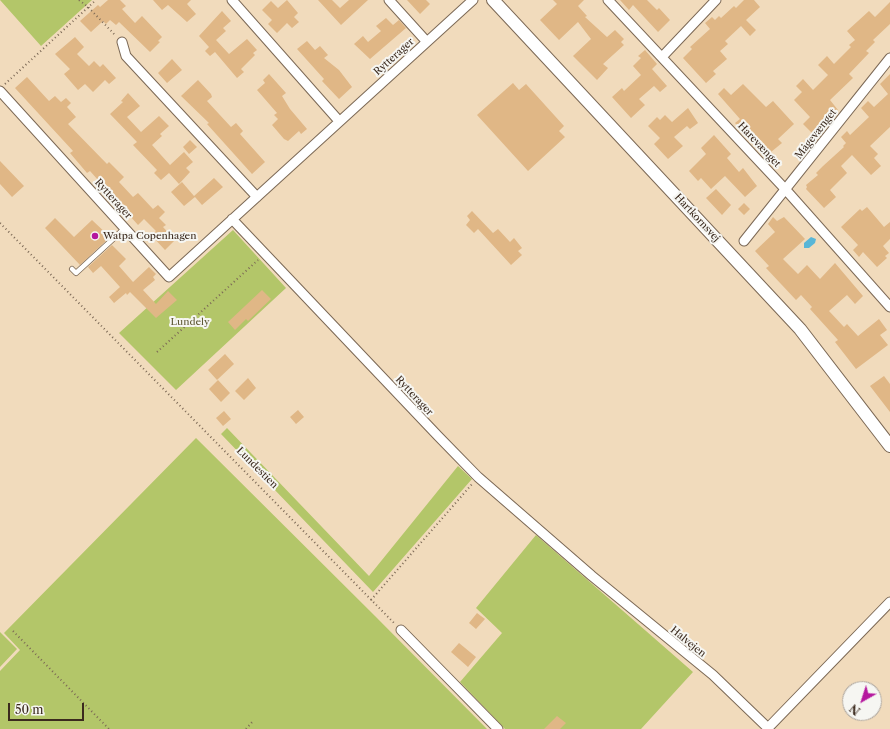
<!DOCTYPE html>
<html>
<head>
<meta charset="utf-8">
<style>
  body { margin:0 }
  #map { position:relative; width:890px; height:729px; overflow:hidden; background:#f1dbbc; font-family:"Libre Caslon Text",serif }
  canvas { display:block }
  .north { position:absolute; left:842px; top:681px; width:40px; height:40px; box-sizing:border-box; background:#f6f6f2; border:1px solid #aba49d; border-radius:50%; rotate:219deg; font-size:11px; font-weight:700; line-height:16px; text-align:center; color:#3b2a1e }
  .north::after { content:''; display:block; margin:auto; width:14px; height:18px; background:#b5179e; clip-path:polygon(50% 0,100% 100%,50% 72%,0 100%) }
  .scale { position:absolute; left:8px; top:703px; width:76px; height:18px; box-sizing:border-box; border:2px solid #3b2a1e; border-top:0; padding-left:5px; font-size:12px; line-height:14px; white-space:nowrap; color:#3b2a1e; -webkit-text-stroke:3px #f6f6f2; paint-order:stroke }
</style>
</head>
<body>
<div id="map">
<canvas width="890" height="729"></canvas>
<div class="north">N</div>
<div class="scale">50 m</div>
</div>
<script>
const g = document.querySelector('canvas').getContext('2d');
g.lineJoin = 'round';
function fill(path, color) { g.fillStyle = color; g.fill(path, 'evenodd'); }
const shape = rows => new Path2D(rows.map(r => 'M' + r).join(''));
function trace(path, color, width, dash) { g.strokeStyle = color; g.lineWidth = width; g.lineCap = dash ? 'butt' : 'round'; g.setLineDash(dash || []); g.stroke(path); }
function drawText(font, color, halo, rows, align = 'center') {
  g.font = font + ' "Libre Caslon Text",serif'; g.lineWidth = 4; g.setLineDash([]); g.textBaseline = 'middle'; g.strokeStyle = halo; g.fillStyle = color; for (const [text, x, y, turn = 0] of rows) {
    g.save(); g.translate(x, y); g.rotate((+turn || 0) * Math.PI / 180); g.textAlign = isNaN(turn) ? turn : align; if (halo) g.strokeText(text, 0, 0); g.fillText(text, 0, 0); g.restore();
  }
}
const green = shape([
  [0,0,92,0,41,46],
  [233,230,286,288,176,390,119,333],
  [227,428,369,576,458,466,472,479,373,592,221,434],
  [196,438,375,616,487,729,0,729,0,671,20,650,4,633],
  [536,535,693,672,641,729,505,729,460,682,502,633,476,608],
  [0,632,17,649,0,667]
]);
const water = shape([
  [811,237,816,239,815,243,809,248,804,248,804,243]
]);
const building = shape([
  [108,0,120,0,126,6,122,9,135,23,142,16,162,37,158,41,160,42,150,52,119,22,116,25,110,20,106,24,103,21,91,32,80,21,98,5,100,7],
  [153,0,191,0,187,4,196,14,187,22,168,5,162,10],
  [287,0,298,13,294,17,299,22,292,28,287,23,277,33,268,24,272,20,262,10,271,1,278,8],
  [318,0,332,0,340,8,349,0,368,0,341,25],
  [407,0,426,0,430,4,420,14],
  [553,0,584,0,578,6,587,16,585,17,607,37,615,30,624,39,621,42,624,45,603,64,608,68,597,80,573,56,591,39,578,22,559,40,540,20,557,4],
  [620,0,647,0,657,10,659,8,670,20,658,32,633,5,629,10],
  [744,0,754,0,760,7,746,20,756,30,750,36,741,26,725,41,728,44,720,51,727,59,713,71,716,74,706,83,683,58,692,49,690,47,710,29,705,23,712,17,715,20,719,16,721,18,734,6,736,8],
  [890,2,890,24,873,40,875,42,866,51,869,53,849,74,853,78,830,100,838,110,827,121,829,123,816,137,803,124,810,117,794,100,802,92,796,86,803,79,813,90,828,75,818,65,827,56,834,64,851,47,849,45,855,40,847,31,869,11,875,17],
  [222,11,231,21,223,28,226,31,216,40,229,54,247,39,257,50,253,53,255,55,241,69,244,72,237,78,215,52,210,56,205,51,209,47,199,36],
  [386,18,393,25,399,20,406,28,370,59,354,44,363,36,368,42,381,31,376,26],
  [75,37,84,47,77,54,89,66,94,61,100,67,103,64,116,78,109,84,105,80,93,92,85,84,78,90,64,74,70,69,55,54],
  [307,41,315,50,320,46,328,55,324,58,339,70,352,87,339,99,322,81,324,79,297,49],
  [645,50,657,64,652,69,667,86,660,92,654,86,639,99,645,105,631,118,612,97,622,88,624,91,641,75,633,66,641,58,638,56],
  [172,59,182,70,167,83,158,73],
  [269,74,286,93,282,96,290,109,307,129,301,134,299,131,288,141,284,139,272,125,278,119,274,115,277,113,257,90,265,83,263,80],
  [890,74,890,127,870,146,878,154,874,158,881,166,871,175,852,155,841,166,847,173,830,190,836,197,824,208,806,189,807,187,806,185,818,175,816,173,823,166,844,147,843,146,846,143,841,137,847,131,850,135,869,117,861,108,868,101,874,107,888,94,880,84],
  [27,77,49,101,55,96,61,102,66,98,71,103,67,107,76,117,68,124,107,164,109,162,124,177,119,182,133,197,138,193,153,209,158,205,165,212,159,218,166,225,163,227,175,240,165,250,151,235,156,231,144,219,138,225,90,171,87,173,70,153,73,151,15,88],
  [198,80,211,94,212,97,207,101,231,127,236,123,243,131,240,134,265,162,252,174,207,124,209,123,181,96],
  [513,83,519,90,526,84,564,126,559,131,565,137,528,171,477,115],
  [743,84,766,107,773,101,794,124,778,139,782,143,771,152,750,129,745,134,735,123,740,119,718,94,724,88,731,95],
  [128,93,140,106,127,117,141,132,159,116,169,126,160,134,162,136,152,145,170,165,184,152,193,162,186,168,190,172,179,184,169,173,161,180,154,173,157,170,133,145,137,142,110,114,123,102,121,101],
  [688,108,698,123,690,129,687,126,674,137,683,146,668,159,654,144,660,138,648,126,657,117,660,120,665,115,672,122],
  [714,135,731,154,727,158,739,172,743,168,757,186,745,197,725,176,711,189,701,178,698,181,689,171,706,154,701,148],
  [190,140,197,147,189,154,183,147],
  [0,161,24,186,12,197,0,184],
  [214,178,223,187,202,205,195,197,184,206,171,192,182,182,194,196],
  [716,189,731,205,722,215,706,198],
  [744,203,750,209,744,215,738,209],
  [867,207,884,227,890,222,890,239,883,246,889,253,885,256,887,258,877,267,863,252,859,257,853,250,858,245,841,227,860,209,862,211],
  [472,211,493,233,498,229,510,242,514,238,522,248,518,251,522,255,511,265,478,229,474,233,466,225,470,220,467,216],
  [773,217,777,221,784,217,805,239,783,259,798,274,807,265,820,279,835,263,863,296,855,304,847,295,829,311,844,327,847,324,858,336,879,319,887,330,880,335,888,345,856,369,835,342,838,340,810,309,812,307,801,295,796,300,766,268,769,266,755,251,775,232,768,224],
  [55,218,74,237,92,220,110,237,80,265,45,228],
  [112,245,126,259,119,266,133,282,149,267,156,274,153,277,155,280,143,290,156,304,168,291,177,300,156,318,130,292,127,295,126,293,114,303,109,297,120,287,101,266,93,273,88,267],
  [262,290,271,299,248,321,246,319,235,330,228,322],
  [225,354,234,364,217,380,208,370],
  [884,376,890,384,890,412,870,386],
  [248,378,256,388,244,400,235,391],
  [218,380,230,393,221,402,209,389],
  [298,410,304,417,296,424,290,417],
  [224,411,231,419,223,426,216,418],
  [477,613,485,619,476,629,469,623],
  [459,643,476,657,468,667,451,652],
  [557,716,566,723,560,729,544,729]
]);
const path = shape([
  [79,0,88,7,116,36],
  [5,84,96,0],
  [0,223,395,624],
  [157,352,258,260],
  [371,600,473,483],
  [13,631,109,729],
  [246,729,253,721]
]);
const service = shape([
  [72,269,76,273,125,228]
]);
const minor = shape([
  [232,0,339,121],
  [389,0,427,42],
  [608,0,786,190,890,307],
  [122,42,126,56,257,197],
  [662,57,716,0],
  [0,91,169,277,473,0],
  [232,219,438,436,478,477,592,576,713,675,769,729],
  [744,241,890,58],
  [401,630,498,729],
  [767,729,890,602]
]);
const tertiary = shape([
  [493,0,800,329,890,446]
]);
const markers = [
  [95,236,4,"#b5179e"]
];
const streetNames = [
  ["Rytterager",394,57,-42],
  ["Mågevænget",816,134,-52],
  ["Harevænget",759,145,47],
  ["Rytterager",113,199,48],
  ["Hartkornsvej",697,218,47],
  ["Rytterager",414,396,47],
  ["Lundestien",257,468,45],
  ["Halvejen",688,642,39]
];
const poiNames = [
  ["Watpa Copenhagen",103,236]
];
const parkNames = [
  ["Lundely",190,322]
];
fill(green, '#b3c669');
fill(water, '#59b6d7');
fill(building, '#e0b786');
trace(service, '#7b6855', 6);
trace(minor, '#7b6855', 11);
trace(tertiary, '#7b6855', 14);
trace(path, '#7b6855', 2, [1, 3]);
trace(service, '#fff', 4.5);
trace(minor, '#fff', 9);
trace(tertiary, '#fff', 12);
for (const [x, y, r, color] of markers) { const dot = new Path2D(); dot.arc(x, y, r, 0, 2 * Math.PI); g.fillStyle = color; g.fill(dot); trace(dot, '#f6f6f2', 1.5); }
drawText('10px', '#3b2a1e', '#f6f6f2', streetNames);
drawText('10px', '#3b2a1e', '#f6f6f2', poiNames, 'left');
drawText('10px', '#5f5934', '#f6f6f2', parkNames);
</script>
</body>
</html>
